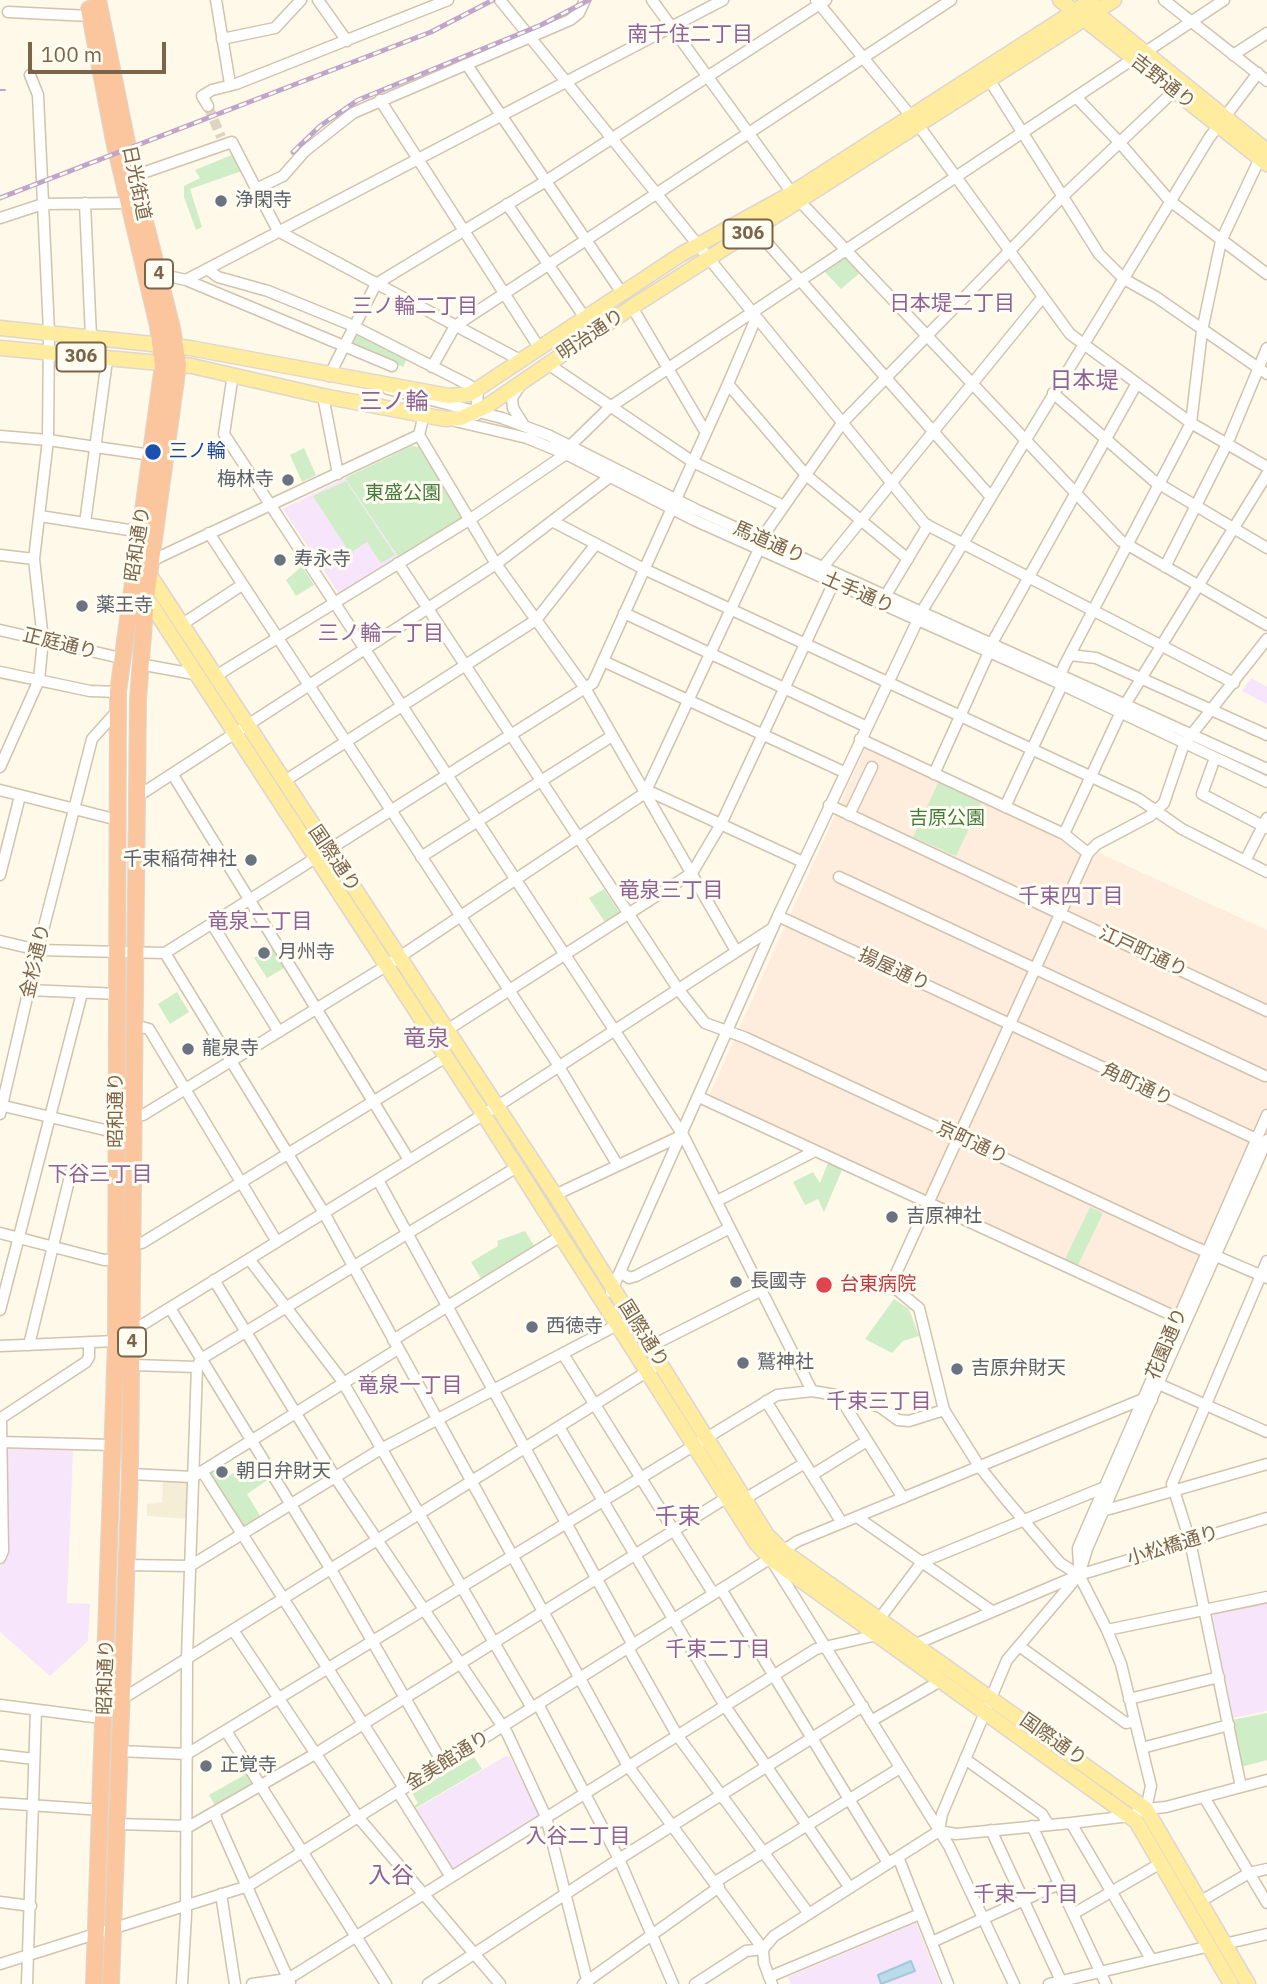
<!DOCTYPE html>
<html>
<head>
<meta charset="utf-8">
<style>
  body { margin:0 }
  #map { position:relative; width:1267px; height:1984px; overflow:hidden; background:#fef9e9; font-family:"IBM Plex Sans",sans-serif }
  canvas { display:block }
  .scale { position:absolute; left:28px; top:42px; width:138px; height:32px; box-sizing:border-box; border:4px solid #7b644a; border-top:0; padding-left:9px; font-size:21px; line-height:24px; white-space:nowrap; color:#7b644a; -webkit-text-stroke:5px #fffcf1; paint-order:stroke }
</style>
</head>
<body>
<div id="map">
<canvas width="1267" height="1984"></canvas>
<div class="scale">100 m</div>
</div>
<script>
const g = document.querySelector('canvas').getContext('2d');
g.lineJoin = 'round';
function fill(path, color) { g.fillStyle = color; g.fill(path, 'evenodd'); }
const shape = rows => new Path2D(rows.map(r => 'M' + r).join(''));
function trace(path, color, width, dash) { g.strokeStyle = color; g.lineWidth = width; g.lineCap = dash ? 'butt' : 'round'; g.setLineDash(dash || []); g.stroke(path); }
function drawText(font, color, halo, rows, align = 'center') {
  g.font = font + ' "IBM Plex Sans","Noto Sans JP",sans-serif'; g.lineWidth = 6; g.setLineDash([]); g.textBaseline = 'middle'; g.strokeStyle = halo; g.fillStyle = color; for (const [text, x, y, turn = 0] of rows) {
    g.save(); g.translate(x, y); g.rotate((+turn || 0) * Math.PI / 180); g.textAlign = isNaN(turn) ? turn : align; if (halo) g.strokeText(text, 0, 0); g.fillText(text, 0, 0); g.restore();
  }
}
const residential = shape([
  [163,1481,189,1481,188,1519,147,1516,147,1504,162,1502]
]);
const commercial = shape([
  [866,746,1267,930,1267,1111,1176,1315,708,1098]
]);
const education = shape([
  [345,478,399,558,340,595,283,509],
  [1251,678,1267,687,1267,704,1242,691],
  [7,1446,73,1450,67,1603,90,1604,88,1641,50,1676,0,1632,0,1568,7,1549],
  [1267,1603,1267,1711,1233,1718,1212,1614],
  [506,1756,510,1757,540,1817,454,1871,414,1810],
  [916,1923,940,1984,791,1984,788,1977]
]);
const green = shape([
  [234,154,242,171,190,189,202,227,196,230,184,197,184,186,200,178,195,170],
  [845,256,861,272,841,289,824,271],
  [357,333,407,359,403,367,351,344],
  [412,446,420,447,462,519,399,558,345,478],
  [304,448,316,475,302,482,290,455],
  [346,481,395,555,381,563,367,542,350,553,313,496],
  [302,566,314,585,296,596,286,580],
  [939,781,982,801,956,856,913,837],
  [604,889,621,915,606,924,589,898],
  [272,947,284,968,267,978,254,958],
  [177,992,189,1012,170,1024,158,1004],
  [828,1163,842,1170,824,1212,818,1199,805,1205,793,1182,813,1172,820,1183],
  [1090,1207,1103,1213,1077,1267,1064,1261],
  [525,1231,535,1247,482,1280,471,1262,498,1246,497,1241],
  [894,1299,909,1309,919,1336,903,1341,892,1353,865,1339],
  [223,1462,230,1475,241,1469,250,1481,265,1473,269,1479,247,1494,262,1519,243,1532,207,1472],
  [1267,1713,1267,1760,1241,1767,1232,1720],
  [474,1757,482,1769,414,1809,413,1807,418,1803,412,1793],
  [248,1773,255,1784,216,1807,209,1795]
]);
const water = shape([
  [911,1961,915,1971,881,1984,878,1975,911,1961]
]);
const minorTunnel = shape([
  [208,106,221,137]
]);
const minor = shape([
  [216,0,230,84],
  [318,0,347,41],
  [652,0,792,193,1121,541,1267,625],
  [816,0,919,126,1070,334,1191,423,1267,467],
  [1164,0,1267,81],
  [8,12,90,16],
  [222,39,275,28,301,0],
  [1144,53,1224,0],
  [1233,55,1267,33],
  [467,65,622,293],
  [990,81,1099,254,1124,279,1156,297,1267,374],
  [1076,97,1120,143,1170,201,1267,274],
  [380,100,540,349],
  [208,106,202,96,212,90,236,84,448,0],
  [134,176,232,142,278,231,522,361],
  [256,189,283,176,305,151,353,113,570,20,579,13,585,0],
  [85,203,91,337],
  [507,204,585,318],
  [0,218,43,204,133,203],
  [755,229,990,496],
  [207,269,218,277,268,291,349,324,467,384,478,391,476,415],
  [159,274,186,280,723,0],
  [186,280,392,366],
  [632,307,703,428,707,430],
  [753,313,925,524,1234,683],
  [548,364,693,462,784,506],
  [432,367,455,326,951,0],
  [233,374,224,434,683,1135,812,1391],
  [329,376,376,284,546,181,826,0],
  [728,384,806,475,908,559],
  [519,387,512,398,513,408,523,424],
  [388,389,502,418,548,435,699,511,1267,769],
  [1053,393,1154,481,1267,548],
  [323,396,338,474],
  [455,421,527,438,566,454,694,520,1052,680,1267,782],
  [419,435,496,564,585,688,736,951],
  [0,436,48,440,151,455],
  [571,445,610,407,1133,59],
  [40,516,129,530,141,524],
  [552,521,644,569,1139,799,1182,829,1267,872],
  [85,523,107,360],
  [209,533,555,1060,617,1164],
  [761,539,843,422,1062,197,1174,91],
  [0,555,34,559],
  [151,561,419,435,424,414],
  [398,563,678,989,705,1023,746,1038,1188,1244,1267,1278],
  [823,567,1042,298],
  [1165,567,1227,444,1267,348],
  [886,595,928,525],
  [624,613,867,727],
  [181,625,242,585],
  [0,630,121,658],
  [992,643,1137,383],
  [1070,655,1096,658,1267,735],
  [603,661,844,772],
  [139,664,194,674],
  [0,672,90,691,118,692],
  [214,677,469,520,566,454],
  [1126,703,1267,474],
  [860,739,1064,834,1088,853],
  [1215,758,1202,794,1267,828],
  [0,767,39,680,43,640,34,559,48,440,49,332,38,95,30,75],
  [934,774,989,652],
  [173,775,409,1160],
  [283,782,536,620,596,544],
  [0,790,118,820],
  [645,793,653,793,803,862],
  [135,798,496,564,611,476],
  [829,805,1267,1011],
  [1005,807,1062,685,1061,673,1065,664,1191,423,1202,331,1221,241,1260,158],
  [849,815,872,767],
  [1064,834,1120,714],
  [421,857,612,736],
  [1245,861,1267,818],
  [0,875,20,796],
  [839,877,1265,1076],
  [778,916,1267,1144],
  [212,924,279,1032],
  [0,941,38,950,165,953,593,683,728,384,754,323,753,313,500,0],
  [165,953,324,1213,628,1766,763,1949,764,1963,772,1984],
  [29,990,119,994],
  [134,1025,149,1029,277,1242],
  [447,1030,692,873,721,824,834,582],
  [699,1097,1178,1318],
  [0,1105,105,1130,117,1130],
  [0,1114,38,950,92,739,118,710],
  [134,1115,143,1115,386,966,645,793,759,549],
  [378,1180,633,1645],
  [555,1195,683,1135],
  [717,1201,813,1152],
  [0,1233,104,1260,116,1259],
  [133,1243,142,1243,446,1057],
  [249,1259,341,1379,532,1708],
  [622,1273,629,1278,636,1276,730,1228],
  [214,1280,335,1477,507,1733,546,1817,588,1984],
  [611,1292,778,916,922,611,1209,138,1258,73],
  [170,1308,333,1573,443,1764],
  [0,1310,82,993],
  [393,1340,561,1236],
  [29,1345,71,1172,117,1172],
  [0,1346,116,1341,507,1100,773,928],
  [651,1346,762,1290],
  [563,1354,713,1593],
  [132,1365,197,1367],
  [1154,1382,1267,1432],
  [839,1396,903,1498],
  [766,1401,842,1523],
  [1,1418,86,1362,89,1357,89,1342],
  [559,1427,725,1706,850,1888],
  [1,1442,113,1445],
  [202,1471,404,1788],
  [130,1474,193,1477,398,1349],
  [812,1475,867,1441],
  [746,1498,805,1463],
  [1099,1512,1267,1464],
  [857,1517,992,1611],
  [0,1558,3,1551,1,1418],
  [772,1561,949,1846,1014,1984],
  [125,1565,190,1566,381,1449,617,1325],
  [1079,1565,1078,1548,1267,1115],
  [721,1589,888,1863],
  [880,1618,922,1562,1105,1487],
  [233,1630,358,1817,500,1984],
  [1107,1630,1267,1597],
  [916,1644,1079,1575,1267,1518],
  [1019,1646,1126,1723,1135,1721],
  [628,1648,677,1735,809,1914],
  [1129,1699,1219,1677],
  [538,1704,619,1859,673,1984],
  [0,1705,93,1717,105,1714,122,1699,653,1368],
  [871,1721,942,1680],
  [226,1731,386,1984],
  [1142,1748,1229,1725],
  [119,1751,187,1754,777,1395,812,1391,854,1398,880,1407,898,1420,909,1421,944,1410],
  [0,1755,34,1759],
  [965,1759,1042,1814,1048,1824],
  [1241,1787,1190,1541,1172,1484,1267,1261],
  [398,1792,451,1877],
  [1204,1797,1267,1903],
  [0,1803,102,1810],
  [1146,1809,1166,1807,1267,1780],
  [214,1813,290,1983],
  [1071,1823,1151,1959],
  [117,1824,190,1826,315,1754,726,1498],
  [1032,1826,1106,1984],
  [991,1830,1061,1981],
  [939,1831,942,1814,1007,1660,1079,1575,1087,1549,1158,1384,1267,1140],
  [898,1857,948,1984],
  [715,1882,900,1768],
  [221,1894,235,1984],
  [1201,1901,1249,1873,1267,1869],
  [0,1902,31,1906],
  [1073,1914,1161,1863],
  [932,1942,1059,1884],
  [1224,1944,1267,1934],
  [0,1964,248,1886,798,1541,1143,1399,1152,1400],
  [769,1977,920,1914],
  [27,1984,36,1710],
  [182,1984,186,1915,187,1658,197,1367,201,1359,517,1167],
  [252,1984,288,1979,816,1649,877,1635],
  [428,1984,619,1859,863,1706],
  [583,1984,719,1887],
  [695,1984,746,1951,763,1949,774,1936,939,1831,956,1834,1071,1823,1130,1816,1146,1809,1151,1786,1121,1664,1107,1630,1079,1575,1060,1563,1003,1496,979,1466,944,1410,919,1308,896,1289,894,1278,1088,853,1097,844,1150,816,1164,803,1184,744,1267,639],
  [1049,1984,1210,1946]
]);
const major = shape([
  [1060,0,1267,164],
  [1090,8,1267,151],
  [0,328,190,348,449,396,470,394,680,255,792,193,1092,0],
  [0,348,192,366,323,396,445,419,461,418,487,406,632,307,1114,0],
  [149,574,555,1195,767,1535,783,1551,1146,1809,1248,1984],
  [143,592,484,1115,756,1543,770,1558,1136,1821,1231,1984]
]);
const highway = shape([
  [98,0,135,182,172,328,178,365,146,597,138,699,130,1474,111,1984],
  [89,9,114,141,158,326,163,365,118,692,116,1341,94,1984]
]);
const tram = shape([
  [0,90,5,90]
]);
const rail = shape([
  [293,152,320,126,358,100,541,25,589,0],
  [0,198,431,32,493,0]
]);
const markers = [
  [221,201,7,"#6b7280"],
  [153,452,9,"#1a4fb4"],
  [288,480,7,"#6b7280"],
  [280,560,7,"#6b7280"],
  [82,606,7,"#6b7280"],
  [251,860,7,"#6b7280"],
  [264,953,7,"#6b7280"],
  [188,1049,7,"#6b7280"],
  [892,1217,7,"#6b7280"],
  [736,1282,7,"#6b7280"],
  [824,1285,9,"#e0444e"],
  [532,1327,7,"#6b7280"],
  [743,1363,7,"#6b7280"],
  [957,1369,7,"#6b7280"],
  [222,1472,7,"#6b7280"],
  [206,1766,7,"#6b7280"]
];
const shields = [
  [748,234,49],
  [159,274,28],
  [81,357,49],
  [132,1342,28]
];
const shieldNames = [
  ["306",748,234],
  ["4",159,274],
  ["306",81,357],
  ["4",132,1342]
];
const streetNames = [
  ["吉野通り",1163,82,38],
  ["日光街道",136,183,78],
  ["明治通り",591,335,-34],
  ["馬道通り",769,543,24],
  ["昭和通り",138,544,-81],
  ["土手通り",858,593,24],
  ["正庭通り",60,644,14],
  ["国際通り",334,859,56],
  ["江戸町通り",1143,952,25],
  ["金杉通り",36,961,-77],
  ["揚屋通り",894,970,25],
  ["角町通り",1137,1085,25],
  ["昭和通り",117,1110,-90],
  ["京町通り",972,1143,25],
  ["国際通り",643,1334,58],
  ["花園通り",1167,1344,-67],
  ["小松橋通り",1173,1546,-17],
  ["昭和通り",106,1677,-88],
  ["国際通り",1053,1740,35],
  ["金美館通り",448,1761,-32]
];
const worshipNames = [
  ["浄閑寺",235,201],
  ["梅林寺",274,480,"right"],
  ["寿永寺",294,560],
  ["薬王寺",96,606],
  ["千束稲荷神社",237,860,"right"],
  ["月州寺",278,953],
  ["龍泉寺",202,1049],
  ["吉原神社",906,1217],
  ["長國寺",750,1282],
  ["西徳寺",546,1327],
  ["鷲神社",757,1363],
  ["吉原弁財天",971,1369],
  ["朝日弁財天",236,1472],
  ["正覚寺",220,1766]
];
const transitNames = [
  ["三ノ輪",169,452]
];
const parkNames = [
  ["東盛公園",403,494],
  ["吉原公園",947,819]
];
const healthNames = [
  ["台東病院",840,1285]
];
const neighbourhoodNames = [
  ["南千住二丁目",690,35],
  ["日本堤二丁目",952,304],
  ["三ノ輪二丁目",415,307],
  ["三ノ輪一丁目",381,634],
  ["竜泉三丁目",671,891],
  ["千束四丁目",1071,897],
  ["竜泉二丁目",260,922],
  ["下谷三丁目",100,1175],
  ["竜泉一丁目",410,1386],
  ["千束三丁目",879,1402],
  ["千束二丁目",718,1650],
  ["入谷二丁目",578,1837],
  ["千束一丁目",1026,1895]
];
const quarterNames = [
  ["日本堤",1084,381],
  ["三ノ輪",394,402],
  ["竜泉",426,1039],
  ["千束",678,1517],
  ["入谷",391,1876]
];
fill(residential, '#f6edd7');
fill(commercial, '#feeddd');
fill(education, '#f7e5fb');
fill(green, '#cfedc6');
fill(water, '#bcdbea');
trace(water, '#a1c9dc', 2);
trace(minorTunnel, '#ddd4c1', 10, [10, 5]);
trace(minor, '#d2c3ad', 13);
trace(major, '#ddd7d0', 17);
trace(highway, '#ddd7d0', 18);
trace(minor, '#fff', 10);
trace(major, '#ffec9f', 14);
trace(highway, '#fbc69d', 16);
trace(tram, '#bfa5ca', 2);
trace(rail, '#bfa5ca', 5);
trace(rail, '#fffcf1', 2.5, [8]);
for (const [x, y, r, color] of markers) { const dot = new Path2D(); dot.arc(x, y, r, 0, 2 * Math.PI); g.fillStyle = color; g.fill(dot); trace(dot, '#fffcf1', 2.5); }
for (const [x, y, w] of shields) { const box = new Path2D(); box.roundRect(x - w / 2, y - 14.5, w, 29, 5); g.fillStyle = '#fffcf1'; g.fill(box); trace(box, '#7b644a', 2); }
drawText('bold 18px', '#7b644a', null, shieldNames);
drawText('19px', '#7b644a', '#fffcf1', streetNames);
drawText('19px', '#5b616d', '#fffcf1', worshipNames, 'left');
drawText('19px', '#164399', '#fffcf1', transitNames, 'left');
drawText('19px', '#467b3e', '#fffcf1', parkNames);
drawText('19px', '#be3a42', '#fffcf1', healthNames, 'left');
drawText('21px', '#8e6297', '#fffcf1', neighbourhoodNames);
drawText('23px', '#8e6297', '#fffcf1', quarterNames);
</script>
</body>
</html>
